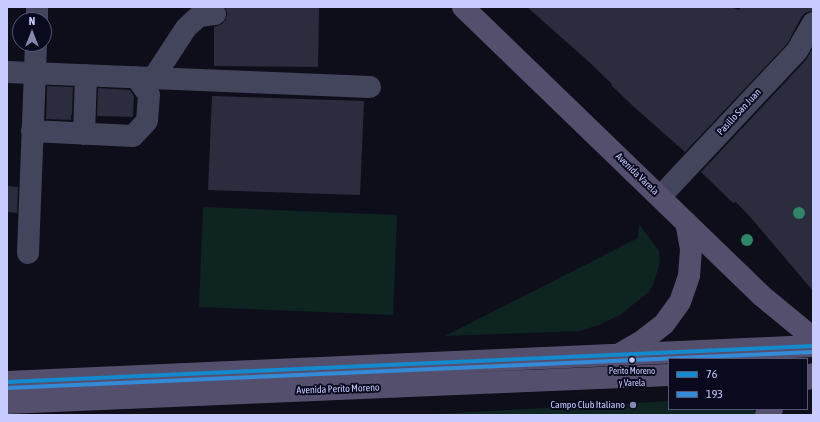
<!DOCTYPE html>
<html>
<head>
<meta charset="utf-8">
<style>
  body { margin:0 }
  #map { position:relative; width:820px; height:422px; overflow:hidden; background:#0e0e1a; font-family:"Asap Condensed",sans-serif }
  canvas { display:block }
  .frame { position:absolute; inset:0; border:8px solid #c7cbff; pointer-events:none }
  .legend { position:absolute; left:668px; top:358px; width:140px; height:52px; box-sizing:border-box; background:#0a0a1e; border:1px solid #565778; margin:0; padding:5px 7px; list-style:none; font-size:12px; color:#c7cbff }
  .legend li { display:flex; align-items:center; gap:8px; height:20px }
  .legend b { width:20px; border:1px solid #565778 }
  .north { position:absolute; left:12px; top:12px; width:40px; height:40px; box-sizing:border-box; background:#0a0a1e; border:1px solid #565778; border-radius:50%; rotate:0deg; font-size:11px; font-weight:700; line-height:16px; text-align:center; color:#c7cbff }
  .north::after { content:''; display:block; margin:auto; width:14px; height:18px; background:#8689af; clip-path:polygon(50% 0,100% 100%,50% 72%,0 100%) }
</style>
</head>
<body>
<div id="map">
<canvas width="820" height="422"></canvas>
<div class="frame"></div>
<ul class="legend">
<li><b style="height:5px;background:#1389ce"></b>76</li>
<li><b style="height:5px;background:#338bd7"></b>193</li>
</ul>
<div class="north">N</div>
</div>
<script>
const g = document.querySelector('canvas').getContext('2d');
g.lineJoin = 'round';
function fill(path, color) { g.fillStyle = color; g.fill(path, 'evenodd'); }
const shape = rows => new Path2D(rows.map(r => 'M' + r).join(''));
function trace(path, color, width, dash) { g.strokeStyle = color; g.lineWidth = width; g.lineCap = dash ? 'butt' : 'round'; g.setLineDash(dash || []); g.stroke(path); }
function drawText(font, color, halo, rows, align = 'center') {
  g.font = font + ' "Asap Condensed",sans-serif'; g.lineWidth = 4; g.setLineDash([]); g.textBaseline = 'middle'; g.strokeStyle = halo; g.fillStyle = color; for (const [text, x, y, turn = 0] of rows) {
    g.save(); g.translate(x, y); g.rotate((+turn || 0) * Math.PI / 180); g.textAlign = isNaN(turn) ? turn : align; if (halo) g.strokeText(text, 0, 0); g.fillText(text, 0, 0); g.restore();
  }
}
const green = shape([
  [203,207,397,215,393,315,199,307],
  [639,224,659,251,660,263,654,282,649,292,620,315,599,325,580,331,445,336,638,238],
  [669,401,669,409,754,409,755,414,418,415]
]);
const building = shape([
  [225,7,319,7,318,67,214,66,214,27,222,24,226,19,227,13],
  [527,7,731,7,739,10,741,7,813,7,813,11,807,12,802,16,787,44,685,152,633,106,611,85,612,84,587,60],
  [813,48,813,291,752,219,736,202,733,203,701,172,806,60],
  [47,86,73,87,72,115,71,115,71,120,46,119],
  [98,88,130,90,134,96,133,117,97,116],
  [212,96,364,101,360,195,208,190],
  [7,186,18,187,17,213,7,212]
]);
const minor = shape([
  [37,20,37,7],
  [7,72,370,87],
  [154,77,186,28,199,16,215,14],
  [32,131,133,136,147,121,149,95,136,77],
  [84,134,86,75],
  [660,197,797,51,813,23],
  [28,253,36,44]
]);
const major = shape([
  [463,7,762,296,813,338],
  [618,355,642,341,664,324,680,302,689,276,691,249,686,222],
  [807,379,813,374],
  [7,382,813,346],
  [7,403,669,375],
  [766,415,772,409]
]);
const bus1 = shape([
  [7,382,813,346]
]);
const bus2 = shape([
  [7,388,813,352]
]);
const trees = [
  [799,213],
  [747,240]
];
const markers = [
  [632,360,3.5,"#c7cbff"],
  [633,405,4,"#8689af"]
];
const busNames = [
  ["Perito Moreno",632,371],
  ["y Varela",632,383]
];
const streetNames = [
  ["Pasillo San Juan",739,112,-47],
  ["Avenida Varela",637,174,44],
  ["Avenida Perito Moreno",338,389,-2]
];
const poiNames = [
  ["Campo Club Italiano",625,405]
];
fill(green, '#0d2421');
fill(building, '#2b2c3d');
trace(minor, '#42455b', 22);
trace(major, '#554f6e', 22);
trace(bus1, '#1389ce', 4);
trace(bus2, '#338bd7', 4);
g.fillStyle = '#2f8565';
for (const [x, y] of trees) { g.beginPath(); g.arc(x, y, 6, 0, 2 * Math.PI); g.fill(); }
for (const [x, y, r, color] of markers) { const dot = new Path2D(); dot.arc(x, y, r, 0, 2 * Math.PI); g.fillStyle = color; g.fill(dot); trace(dot, '#0a0a1e', 1.5); }
drawText('9px', '#c7cbff', '#0a0a1e', busNames);
drawText('10px', '#c7cbff', '#0a0a1e', streetNames);
drawText('10px', '#c7cbff', '#0a0a1e', poiNames, 'right');
</script>
</body>
</html>
